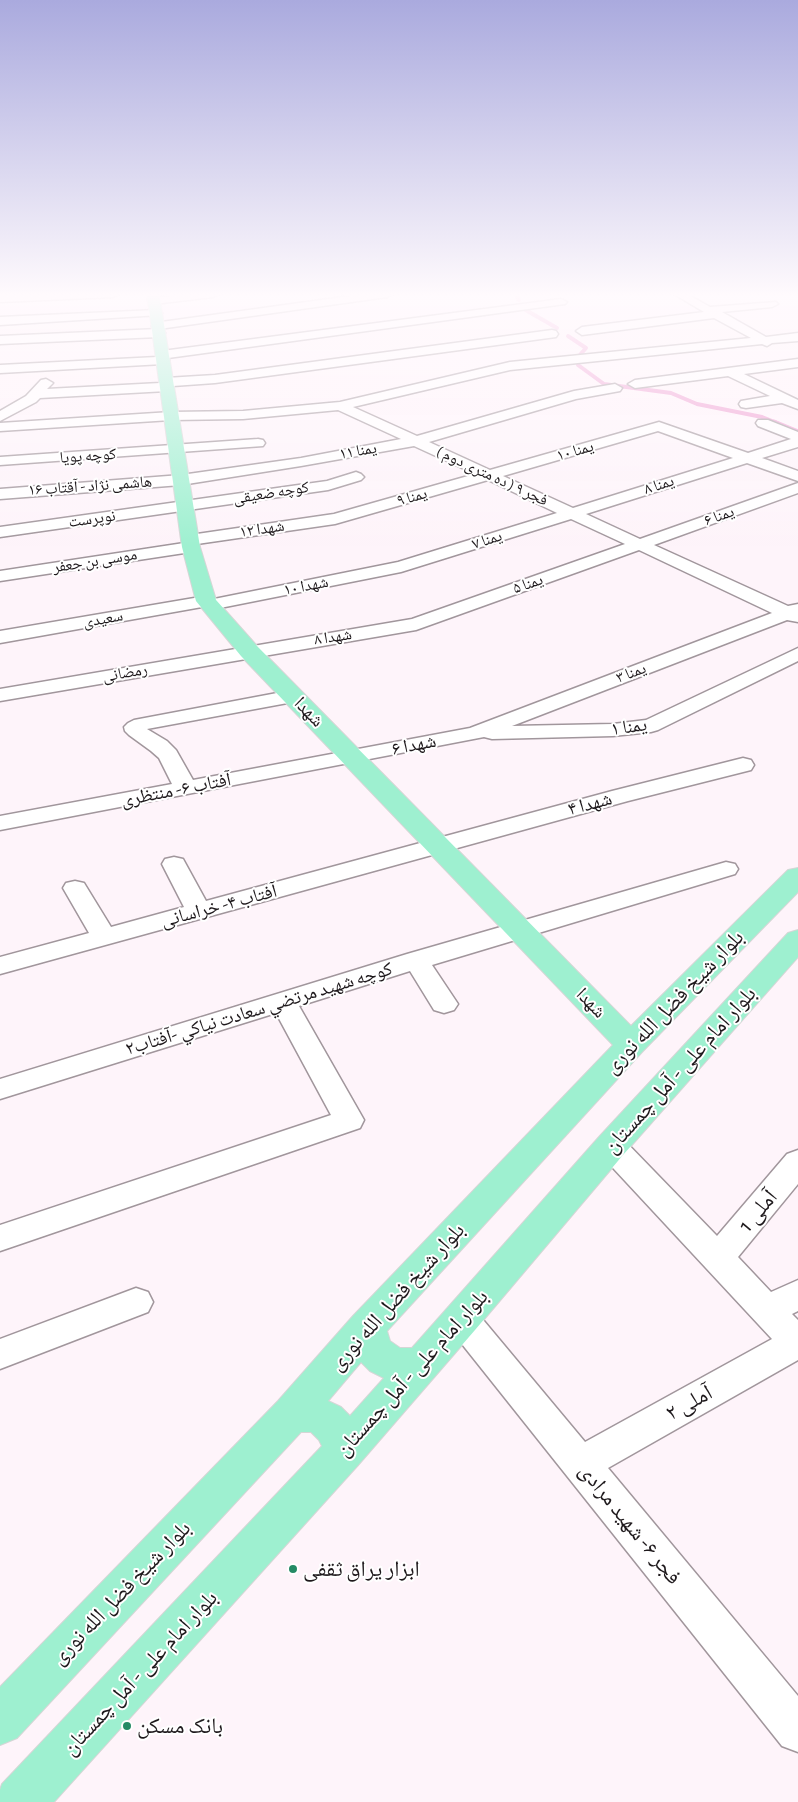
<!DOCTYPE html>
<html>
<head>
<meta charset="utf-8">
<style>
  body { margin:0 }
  canvas { display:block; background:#fef4fa }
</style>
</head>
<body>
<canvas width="798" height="1802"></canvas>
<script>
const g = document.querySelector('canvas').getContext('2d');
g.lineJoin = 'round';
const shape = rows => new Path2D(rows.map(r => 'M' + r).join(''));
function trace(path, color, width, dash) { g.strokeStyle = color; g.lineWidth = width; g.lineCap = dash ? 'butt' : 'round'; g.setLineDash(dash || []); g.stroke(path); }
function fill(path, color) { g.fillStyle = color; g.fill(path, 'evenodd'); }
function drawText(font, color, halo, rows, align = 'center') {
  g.font = font + ' "Alegreya Sans","Noto Naskh Arabic",sans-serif'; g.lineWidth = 4; g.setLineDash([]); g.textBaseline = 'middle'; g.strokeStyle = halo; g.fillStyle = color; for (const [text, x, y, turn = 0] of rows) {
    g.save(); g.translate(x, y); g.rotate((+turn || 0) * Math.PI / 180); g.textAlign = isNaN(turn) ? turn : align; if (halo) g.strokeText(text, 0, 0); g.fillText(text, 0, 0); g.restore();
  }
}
const streamFar1 = shape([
  [516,294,519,300],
  [524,309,557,328],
  [568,336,586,348,579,356],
  [578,365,604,384,671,393,697,404,762,417,777,423]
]);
const stream = shape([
  [774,422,798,432]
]);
const minor = shape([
  [43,294,119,294,113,297,0,302,0,296,43,294],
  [187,294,219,294,213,297,154,304,148,301,154,298,187,294],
  [365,294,393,294,387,297,159,329,165,333,159,337,0,344,0,336,158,329,152,326,154,323,365,294],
  [674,294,687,294,710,307,776,302,778,304,772,307,722,312,766,337,798,333,798,341,772,343,767,346,762,344,510,370,353,407,417,436,574,391,615,384,622,388,620,391,576,399,429,442,490,470,659,422,748,453,791,439,758,426,756,423,758,420,768,420,798,432,798,447,762,458,798,471,798,481,747,463,586,514,640,539,798,483,798,493,654,545,788,606,798,604,798,622,787,620,512,726,613,724,646,720,798,648,798,661,658,730,651,732,613,736,492,739,484,737,0,830,0,816,172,784,159,758,151,751,129,735,125,731,124,727,128,723,134,720,293,690,300,692,303,696,300,700,293,702,147,729,167,741,176,750,193,780,470,728,772,613,639,550,416,630,0,701,0,689,412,619,625,544,571,519,401,572,210,610,202,607,0,643,0,631,206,596,214,599,398,562,557,513,488,480,335,524,197,544,199,547,197,551,191,552,0,581,0,571,184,543,182,540,184,536,190,535,334,514,475,474,414,446,301,466,181,485,0,499,0,489,181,475,301,458,401,439,338,410,243,419,171,420,0,431,0,423,171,412,243,411,340,402,510,362,751,338,714,318,582,335,576,331,582,327,704,312,674,294],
  [658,431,733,458,573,508,503,476,658,431],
  [561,299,567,302,565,304,168,358,169,360,167,363,163,364,0,373,0,365,157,357,158,352,162,351,561,299],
  [156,310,162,313,160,315,0,325,0,317,156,310],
  [552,330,556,331,558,334,556,337,215,383,173,386,172,390,167,391,40,398,36,402,0,421,0,411,26,396,41,380,46,379,53,383,47,389,160,383,161,379,166,378,215,375,552,330],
  [798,359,798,367,744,374,798,400,798,409,782,403,746,408,741,407,739,404,741,401,770,396,728,376,635,388,628,384,635,380,798,359],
  [258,439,263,440,265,443,263,446,0,465,0,457,258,439],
  [356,472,361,474,364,477,361,480,328,490,0,537,0,527,327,481,356,472],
  [743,758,751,760,754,765,751,770,628,801,0,974,0,957,89,933,63,888,66,883,75,881,84,883,111,927,184,907,162,864,165,859,174,857,183,859,206,901,612,791,743,758],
  [726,862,735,864,738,869,735,874,432,965,458,1004,454,1010,444,1013,434,1010,410,971,299,1006,364,1120,360,1128,0,1251,0,1225,331,1115,276,1013,0,1099,0,1079,407,954,726,862],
  [611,1135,622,1138,717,1236,787,1154,798,1150,798,1184,738,1257,771,1292,798,1280,798,1311,792,1314,798,1320,798,1360,608,1468,798,1696,798,1752,782,1746,450,1329,445,1319,450,1309,462,1305,474,1309,585,1442,772,1339,600,1154,596,1146,600,1138,611,1135],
  [136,1288,148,1292,153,1302,148,1312,0,1369,0,1339,136,1288]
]);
const major = shape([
  [147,294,159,294,200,547,216,600,257,646,631,1026,788,870,798,868,798,892,642,1052,387,1331,390,1341,400,1348,412,1348,599,1137,788,933,798,930,798,957,623,1155,475,1330,359,1464,54,1802,0,1802,0,1790,2,1784,322,1446,319,1440,311,1432,301,1432,17,1738,0,1745,0,1687,278,1401,353,1316,613,1045,241,656,196,601,182,547,147,294],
  [361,1362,370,1371,384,1378,350,1416,341,1407,328,1401,361,1362]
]);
const markers = [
  [293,1569,5,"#248a65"],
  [127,1726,5,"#248a65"]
];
const farStreetnames = [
  ["یمنا ۱۱",358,451,-10],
  ["یمنا ۱۰",575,451,-16],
  ["کوچه پویا",88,456,-4],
  ["فجر ۹ ( ده متری دوم )",492,476,25],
  ["یمنا ۸",659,485,-18],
  ["هاشمی نژاد - آقتاب ۱۶",90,486,-4],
  ["کوچه ضعیقی",271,493,-9],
  ["یمنا ۹",412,497,-16],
  ["یمنا ۶",719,516,-20],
  ["نوپرست",92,519,-8],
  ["شهدا ۱۲",262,529,-8],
  ["یمنا ۷",487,540,-18],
  ["موسی بن جعفر",95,561,-9],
  ["یمنا ۵",528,584,-19],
  ["شهدا ۱۰",306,586,-11],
  ["سعیدی",103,619,-10],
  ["شهدا ۸",333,637,-9],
  ["رمضانی",125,673,-10],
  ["یمنا ۳",631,673,-21]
];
const streetNames = [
  ["شهدا",309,712,46],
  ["یمنا ۱",629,727,-8],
  ["شهدا ۶",414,745,-11],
  ["آفتاب ۶- منتظری",176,790,-11],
  ["شهدا ۴",590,804,-15],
  ["آفتاب ۴- خراسانی",219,906,-15],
  ["شهدا",591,1003,46],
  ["كوچه شهيد مرتضي سعادت نياكي -آفتاب۲",259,1009,-17]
];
const nearStreetnames = [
  ["بلوار شیخ فضل الله نوری",674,1002,-46],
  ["بلوار امام علی - آمل چمستان",680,1070,-48],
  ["آملی 1",758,1211,-50],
  ["بلوار شیخ فضل الله نوری",397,1297,-48],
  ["بلوار امام علی - آمل چمستان",412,1373,-48],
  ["آملی ۲",689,1403,-29],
  ["فجر ۶- شهید مرادی",630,1524,51],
  ["بلوار شیخ فضل الله نوری",121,1593,-46],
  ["بلوار امام علی - آمل چمستان",140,1673,-47]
];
const nearPoinames = [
  ["ابزار یراق ثقفی",303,1569],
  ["بانک مسکن",137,1726]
];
trace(streamFar1, '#ee9bd0', 4);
trace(stream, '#ee9bd0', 5);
trace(minor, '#a1969c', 3);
trace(major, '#d6d6d6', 2);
fill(minor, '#fff');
fill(major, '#9ef0d0');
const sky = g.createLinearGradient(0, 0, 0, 546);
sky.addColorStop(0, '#aaaade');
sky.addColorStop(0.54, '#fffafd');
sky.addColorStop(1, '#fffafd00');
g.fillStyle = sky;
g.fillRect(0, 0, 798, 546);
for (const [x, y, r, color] of markers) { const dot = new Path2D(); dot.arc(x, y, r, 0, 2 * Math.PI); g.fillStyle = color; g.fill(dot); trace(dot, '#fff', 2); }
drawText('16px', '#1e191c', '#fff', farStreetnames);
drawText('19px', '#1e191c', '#fff', streetNames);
drawText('22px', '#1e191c', '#fff', nearStreetnames);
drawText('22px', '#1e191c', '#fff', nearPoinames, 'left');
</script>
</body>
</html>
